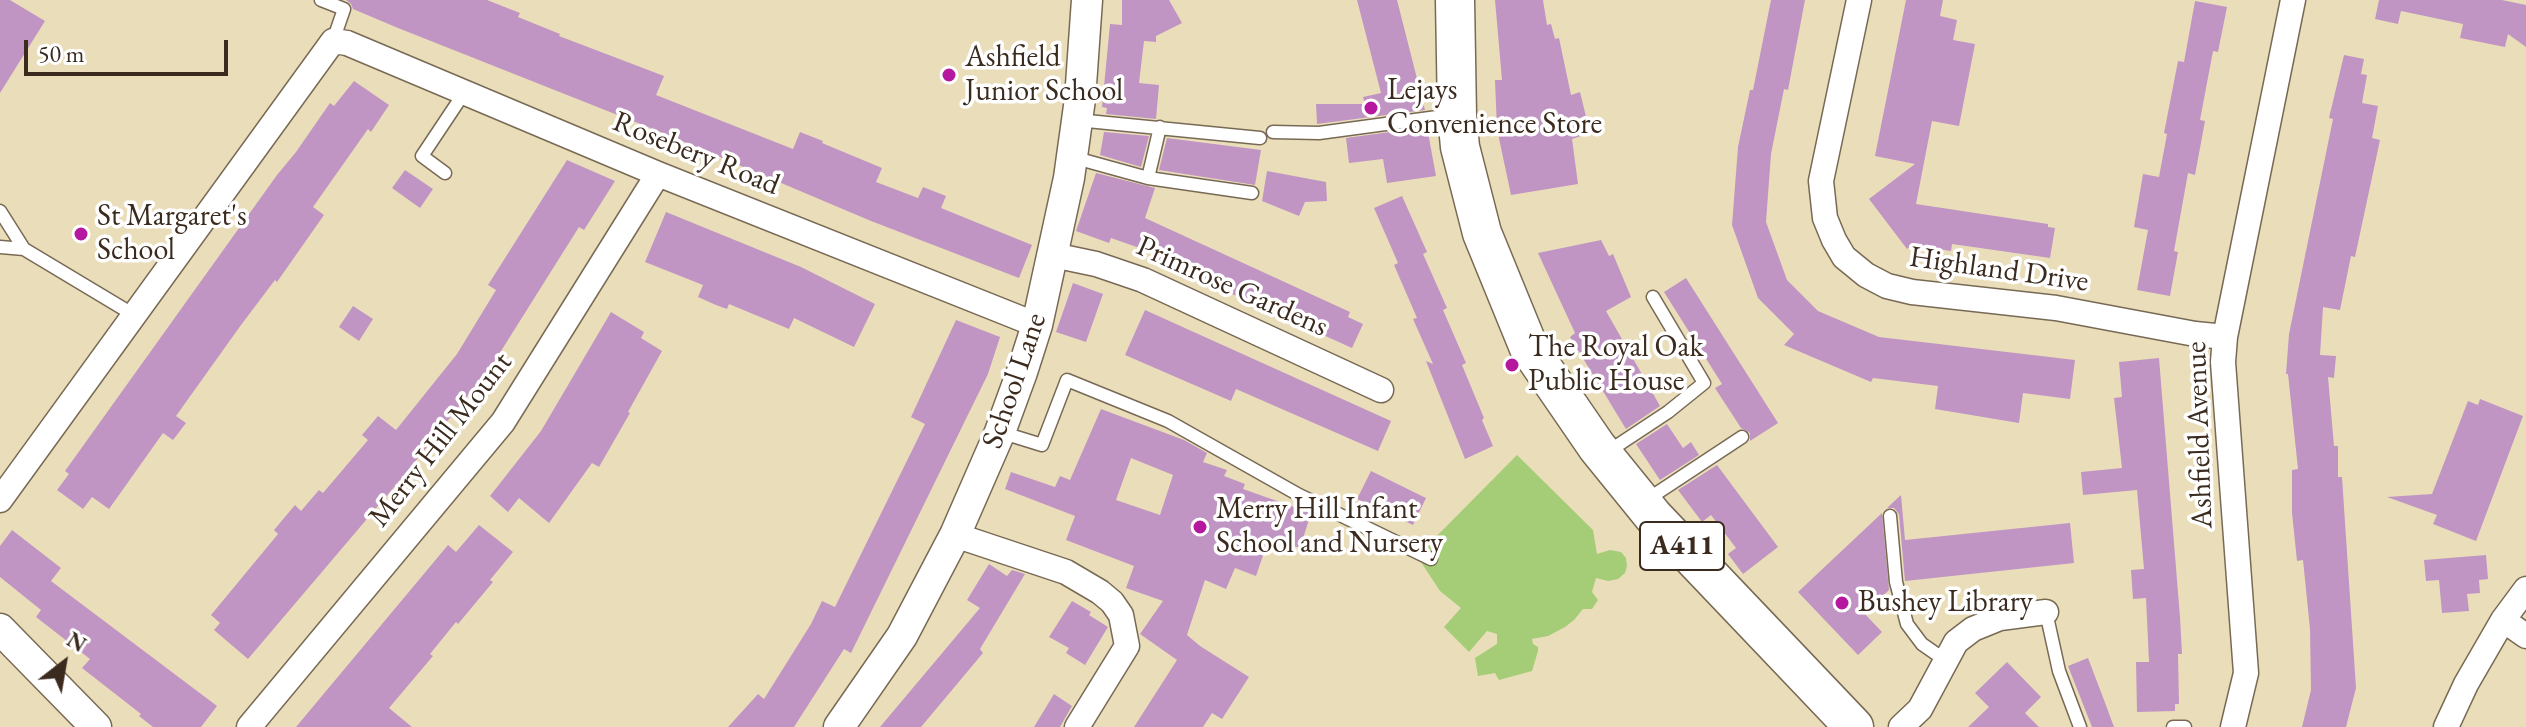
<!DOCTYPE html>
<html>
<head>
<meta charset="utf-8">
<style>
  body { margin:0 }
  #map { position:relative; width:2526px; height:727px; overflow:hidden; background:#eadeba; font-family:"EB Garamond",serif }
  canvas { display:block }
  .north { position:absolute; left:24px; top:623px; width:80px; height:80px; -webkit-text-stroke:6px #fff; paint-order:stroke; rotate:31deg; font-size:22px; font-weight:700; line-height:32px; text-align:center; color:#3b2a1e }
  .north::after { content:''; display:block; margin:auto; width:28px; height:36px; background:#3b2a1e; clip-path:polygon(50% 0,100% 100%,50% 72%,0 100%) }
  .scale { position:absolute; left:24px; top:40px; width:204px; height:36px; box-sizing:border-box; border:4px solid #3b2a1e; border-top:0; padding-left:10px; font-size:24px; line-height:28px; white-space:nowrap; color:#3b2a1e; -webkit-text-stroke:6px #fff; paint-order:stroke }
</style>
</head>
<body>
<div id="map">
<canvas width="2526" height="727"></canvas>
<div class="north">N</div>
<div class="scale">50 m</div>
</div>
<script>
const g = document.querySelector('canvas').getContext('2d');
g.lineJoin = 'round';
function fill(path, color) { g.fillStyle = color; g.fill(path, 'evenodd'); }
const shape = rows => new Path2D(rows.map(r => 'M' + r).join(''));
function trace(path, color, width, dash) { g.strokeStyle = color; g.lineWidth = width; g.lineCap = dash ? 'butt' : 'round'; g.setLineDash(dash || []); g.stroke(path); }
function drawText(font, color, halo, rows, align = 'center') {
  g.font = font + ' "EB Garamond",serif'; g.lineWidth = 7; g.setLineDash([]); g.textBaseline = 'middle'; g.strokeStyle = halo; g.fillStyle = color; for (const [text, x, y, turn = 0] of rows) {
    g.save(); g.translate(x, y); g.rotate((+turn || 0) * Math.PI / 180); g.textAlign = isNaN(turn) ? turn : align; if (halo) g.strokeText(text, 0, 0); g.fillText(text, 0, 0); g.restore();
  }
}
const green = shape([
  [1517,455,1593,530,1597,554,1610,550,1621,552,1626,558,1627,566,1625,573,1618,579,1608,581,1596,578,1592,592,1598,600,1592,609,1583,609,1574,620,1565,627,1548,636,1532,639,1533,644,1538,647,1538,651,1532,671,1499,680,1495,673,1478,676,1475,658,1497,644,1497,634,1487,631,1469,652,1444,627,1461,608,1440,591,1417,556]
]);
const building = shape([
  [0,0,10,0,45,21,0,93],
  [346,0,487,0,520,13,518,17,560,34,559,36,664,76,656,95,793,149,800,132,823,141,822,143,882,168,876,182,918,198,923,187,946,196,941,208,1032,245,1019,278,871,221,663,133,398,28,353,9,351,4],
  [1122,0,1169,0,1182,23,1156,36,1156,42,1144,41,1139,83,1159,85,1156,119,1106,114,1107,108,1102,107,1110,24,1122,25],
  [1357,0,1397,0,1425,110,1317,124,1316,104,1365,104,1363,97,1381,93],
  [1495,0,1543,0,1547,25,1551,24,1555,39,1559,38,1571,95,1580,92,1590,133,1572,139,1578,184,1511,195,1497,129,1495,80,1502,80],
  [1771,0,1805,0,1788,90,1784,89,1771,154,1766,222,1787,280,1818,311,1879,337,2075,360,2070,399,2023,393,2019,423,1935,409,1938,386,1873,378,1871,382,1784,345,1794,334,1758,298,1732,225,1738,147,1750,90,1753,90],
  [1906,0,1943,0,1940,16,1957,20,1953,40,1975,44,1959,126,1932,121,1916,204,2048,224,2048,227,2055,228,2050,258,1952,244,1951,251,1912,245,1907,249,1869,199,1915,164,1875,156],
  [2379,0,2502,0,2526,5,2526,47,2508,34,2505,47,2460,38,2463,24,2401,11,2398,24,2375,19],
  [2195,1,2227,7,2218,52,2213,51,2200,120,2205,121,2195,175,2188,173,2174,251,2178,252,2170,296,2137,290,2148,230,2134,227,2143,174,2159,177,2167,134,2164,133,2178,61,2184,62],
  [2344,55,2364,59,2361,74,2367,75,2362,103,2378,106,2372,138,2380,140,2355,257,2351,256,2340,310,2323,307,2320,355,2336,356,2334,378,2328,377,2334,446,2338,446,2338,477,2342,477,2356,688,2346,727,2302,727,2311,690,2310,629,2303,560,2297,561,2292,513,2292,470,2298,469,2288,374,2286,374,2289,334,2333,119,2329,118],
  [354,81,389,105,371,132,368,129,313,207,324,215,277,282,275,280,241,325,176,416,186,423,173,440,163,433,109,509,92,497,83,509,57,490,69,474,65,471,277,175,296,152,330,103,334,106],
  [1427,127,1436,176,1387,183,1383,159,1349,163,1346,138],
  [1104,132,1149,136,1141,167,1100,155],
  [1167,138,1261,150,1255,185,1159,170],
  [567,160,615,181,584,230,579,227,479,386,477,384,406,473,248,659,214,630,220,623,211,615,278,534,274,530,295,505,301,511,319,490,323,493,368,440,362,435,378,416,396,430,457,354,496,290,488,285],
  [405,170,433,189,420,208,392,188],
  [1267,171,1326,182,1327,201,1305,202,1299,216,1262,201],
  [1096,173,1155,188,1145,218,1350,312,1348,317,1363,324,1352,348,1152,258,1154,253,1111,238,1109,243,1076,231],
  [1402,196,1427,252,1423,254,1447,308,1443,310,1466,363,1462,365,1484,418,1482,420,1493,446,1465,459,1426,361,1433,364,1413,319,1417,318,1394,265,1398,263,1374,208],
  [666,212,801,267,875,304,854,347,794,318,789,329,729,304,727,309,716,305,698,297,703,285,645,262],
  [1601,240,1609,256,1613,254,1631,297,1606,311,1660,406,1626,429,1570,337,1575,333,1538,253],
  [1686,278,1778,423,1750,441,1750,433,1741,428,1715,388,1722,384,1664,292],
  [1073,283,1103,294,1086,342,1056,332],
  [353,306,373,319,359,341,339,327],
  [1145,310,1391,421,1378,451,1236,389,1231,401,1125,355],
  [611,312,644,332,641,338,662,351,628,412,630,413,599,467,592,463,549,523,519,498,508,512,490,496,541,431],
  [956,320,1000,337,988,374,851,653,844,649,794,727,728,727,758,694,764,699,811,624,822,601,835,607,925,424,911,417],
  [2159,358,2180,617,2182,654,2178,654,2179,704,2175,704,2175,711,2137,712,2136,662,2149,662,2146,598,2133,599,2131,570,2144,569,2137,490,2083,495,2081,472,2122,468,2114,398,2122,397,2119,362],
  [2480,399,2523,416,2476,541,2433,524,2437,515,2387,497,2432,494,2468,401,2478,405],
  [1101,409,1184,440,1207,453,1203,462,1227,470,1224,476,1245,484,1243,489,1311,513,1300,548,1269,538,1256,576,1235,568,1226,589,1205,580,1187,635,1200,646,1249,677,1222,719,1212,713,1203,727,1134,727,1177,660,1140,634,1163,601,1126,588,1134,566,1066,540,1075,516,1005,489,1011,472,1055,487,1060,476,1070,480],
  [1131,458,1173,475,1160,515,1116,500],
  [1667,424,1683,448,1691,442,1699,455,1660,480,1636,444],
  [1717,465,1778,547,1743,574,1728,554,1736,548,1711,515,1702,522,1678,490],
  [1371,471,1426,498,1413,525,1357,499],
  [1901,495,1905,540,2070,523,2074,563,1905,581,1899,514,1894,508,1887,508],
  [1882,513,1889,590,1864,613,1882,632,1858,655,1798,592],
  [479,525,513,552,490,580,493,582,458,624,456,622,430,654,433,656,389,708,412,727,296,727,448,545,456,552],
  [12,530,61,568,51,581,217,706,201,727,153,727,139,716,141,714,82,668,90,659,36,617,41,610,0,577,0,546],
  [2486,555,2488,579,2479,580,2480,593,2467,594,2469,611,2442,613,2439,580,2426,581,2424,560],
  [989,564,1007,576,1012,570,1025,574,980,649,983,653,921,727,880,727,980,608,967,600],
  [1072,601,1091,612,1089,615,1108,627,1085,665,1066,653,1069,648,1049,637],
  [2088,658,2104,700,2114,727,2092,727,2068,666],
  [2007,662,2041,697,2025,713,2039,727,1968,727,1989,707,1975,693],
  [1054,694,1072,706,1060,727,1034,727]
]);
const service = shape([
  [321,0,344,9,333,41],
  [1077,120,1260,138],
  [1273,132,1319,133,1452,115],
  [1072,157,1148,178,1252,193],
  [445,173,422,156,464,93],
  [1148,178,1160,127],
  [0,211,24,249,134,315],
  [0,247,24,249],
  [1000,432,1042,445,1067,380,1168,421,1299,495,1431,559],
  [1606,453,1668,412,1704,383,1653,297],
  [1645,501,1742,437],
  [1890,516,1896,582,1907,624,1922,644,1945,660],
  [2046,612,2059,671,2080,727],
  [2173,727,2185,727]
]);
const minor = shape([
  [1859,0,1821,181,1825,218,1834,240,1844,257,1866,275,1887,286,1912,292,2056,308,2195,334,2225,337],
  [1053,255,1096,264,1143,280,1381,390],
  [0,500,333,41,347,43,658,174,1037,325],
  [955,535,1066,572,1100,592,1112,602,1121,615,1127,646,1077,727],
  [2503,620,2526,636],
  [249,727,503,422,658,174],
  [1901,727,1920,709,1956,642,1973,629,2000,618,2046,612],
  [2233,727,2246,673,2223,362,2225,337,2293,0],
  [2446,727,2466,684,2503,620,2526,589]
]);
const tertiary = shape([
  [0,629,96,727],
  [839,727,902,636,955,535,1000,432,1022,372,1037,325,1069,178,1080,99,1087,0]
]);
const primary = shape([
  [1455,0,1457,115,1460,147,1482,233,1529,348,1597,447,1653,516,1854,727]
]);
const markers = [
  [949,75,8,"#b5179e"],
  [1371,108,8,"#b5179e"],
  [81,234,8,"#b5179e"],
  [1512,365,8,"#b5179e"],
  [1200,527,8,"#b5179e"],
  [1842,603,8,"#b5179e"]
];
const shields = [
  [1682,546,84]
];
const shieldNames = [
  ["A411",1682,546]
];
const poiNames = [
  ["Ashfield",965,58],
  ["Junior School",965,92],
  ["Lejays",1387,91],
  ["Convenience Store",1387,125],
  ["St Margaret's",97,217],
  ["School",97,251],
  ["The Royal Oak",1528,348],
  ["Public House",1528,382],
  ["Merry Hill Infant",1216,510],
  ["School and Nursery",1216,544],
  ["Bushey Library",1858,603]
];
const streetNames = [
  ["Rosebery Road",696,154,22],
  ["Highland Drive",1999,270,8],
  ["Primrose Gardens",1232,287,24],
  ["School Lane",1015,381,-71],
  ["Ashfield Avenue",2200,435,-92],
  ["Merry Hill Mount",441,440,-52]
];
fill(green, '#a5cc77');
fill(building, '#c095c3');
trace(service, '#786955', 15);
trace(minor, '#786955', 27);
trace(tertiary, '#786955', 33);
trace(primary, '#786955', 41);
trace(service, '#fff', 12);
trace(minor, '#fff', 24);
trace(tertiary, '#fff', 30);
trace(primary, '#fff', 38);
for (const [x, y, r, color] of markers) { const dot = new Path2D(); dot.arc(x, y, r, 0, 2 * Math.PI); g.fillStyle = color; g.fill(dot); trace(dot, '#fff', 3); }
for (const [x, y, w] of shields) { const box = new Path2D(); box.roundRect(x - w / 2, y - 24, w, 48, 6); g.fillStyle = '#fff'; g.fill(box); trace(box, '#3b2a1e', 2); }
drawText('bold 28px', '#3b2a1e', null, shieldNames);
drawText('30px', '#3b2a1e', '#fff', poiNames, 'left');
drawText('30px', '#3b2a1e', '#fff', streetNames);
</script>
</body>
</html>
